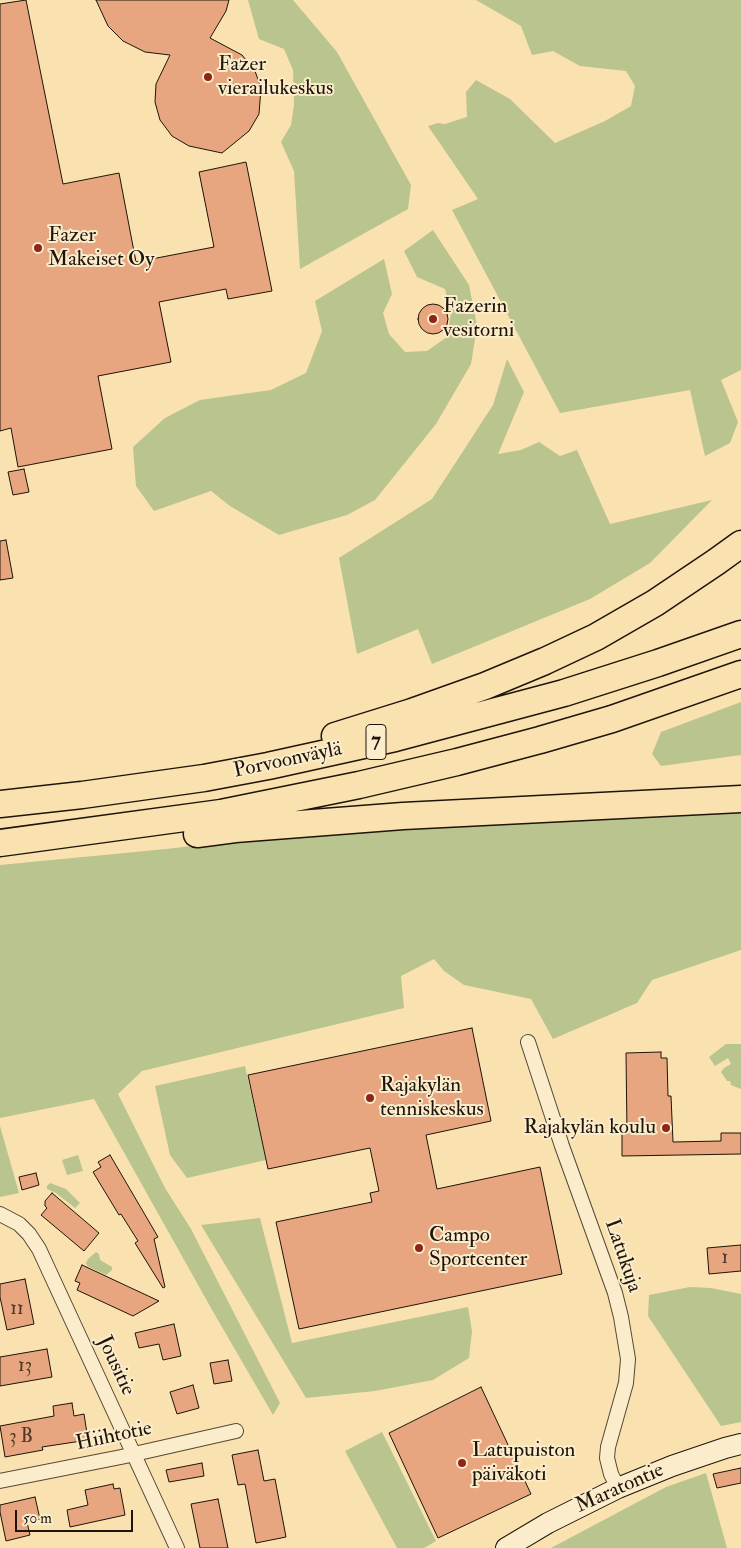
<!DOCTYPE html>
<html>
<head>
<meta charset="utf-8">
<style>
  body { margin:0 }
  #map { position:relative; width:741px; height:1548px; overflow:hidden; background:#f9e2b0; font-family:"IM FELL Double Pica",serif }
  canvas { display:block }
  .scale { position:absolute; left:15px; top:1510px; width:118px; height:22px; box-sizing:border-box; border:2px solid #1e1409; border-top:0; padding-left:6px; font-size:15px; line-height:18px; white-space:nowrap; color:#1e1409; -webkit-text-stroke:4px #fbeccc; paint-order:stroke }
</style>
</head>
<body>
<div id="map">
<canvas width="741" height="1548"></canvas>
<div class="scale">50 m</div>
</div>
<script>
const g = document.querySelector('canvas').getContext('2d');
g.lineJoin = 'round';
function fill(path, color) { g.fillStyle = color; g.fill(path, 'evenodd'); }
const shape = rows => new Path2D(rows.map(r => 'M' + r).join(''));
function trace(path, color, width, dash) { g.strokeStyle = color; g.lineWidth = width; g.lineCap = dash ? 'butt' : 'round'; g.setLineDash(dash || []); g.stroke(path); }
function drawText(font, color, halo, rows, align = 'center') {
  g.font = font + ' "IM FELL Double Pica",serif'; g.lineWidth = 4; g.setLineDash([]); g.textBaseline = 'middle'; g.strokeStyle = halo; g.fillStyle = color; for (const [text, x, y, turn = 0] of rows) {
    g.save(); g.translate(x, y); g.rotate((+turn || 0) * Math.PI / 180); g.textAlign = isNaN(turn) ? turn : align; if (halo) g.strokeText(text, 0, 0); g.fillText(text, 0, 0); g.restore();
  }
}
const green = shape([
  [248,0,293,0,337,52,411,185,408,209,300,269,294,171,281,142,291,125,294,105,293,70,284,49,259,39],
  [476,0,741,0,741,370,721,380,738,422,730,443,705,456,690,390,560,413,452,210,478,199,428,126,438,123,445,124,467,117,466,92,476,80,510,99,555,143,605,121,631,106,635,86,626,71,580,66,553,51,532,55,521,26],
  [433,230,469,285,477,326,471,364,436,424,375,500,347,515,279,535,230,506,211,491,154,511,136,486,133,447,165,418,200,400,271,390,306,373,322,331,315,301,384,259,392,294,383,313,389,334,405,352,427,351,447,337,451,313,445,289,417,277,404,251],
  [507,359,524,392,498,454,521,450,539,442,560,456,577,450,610,524,712,500,650,563,590,599,432,664,418,629,357,654,339,558,432,499,493,405],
  [741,702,741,755,661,766,652,754,661,732],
  [741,809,741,950,652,980,637,1003,553,1039,531,999,464,985,444,971,434,959,401,976,404,1008,142,1071,118,1094,165,1188,191,1229,280,1403,273,1415,211,1308,94,1099,0,1118,0,865,166,849,277,836],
  [726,1044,741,1044,741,1089,731,1085,730,1081,727,1081,721,1072,724,1068,731,1064,728,1058,715,1066,709,1057],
  [245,1066,266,1160,187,1178,170,1155,155,1086],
  [0,1126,19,1193,0,1197],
  [78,1155,83,1171,67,1175,62,1160],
  [50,1183,66,1189,80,1203,75,1208,56,1193,47,1189,47,1186],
  [260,1218,292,1343,468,1307,472,1331,469,1358,433,1380,375,1391,306,1398,201,1225],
  [96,1252,99,1254,100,1260,112,1267,112,1270,106,1275,87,1266,86,1263,88,1259],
  [690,1287,711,1288,741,1294,741,1422,721,1426,648,1316,649,1295],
  [382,1432,436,1541,424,1548,397,1548,345,1451],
  [706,1473,727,1548,551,1548,666,1487]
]);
const building = shape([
  [26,0,63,184,119,173,136,262,214,247,199,172,246,162,272,291,228,299,226,289,159,302,171,362,98,376,112,449,18,467,11,428,0,431,0,4,26,0],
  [96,0,229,0,226,11,210,38,242,55,255,71,261,88,259,114,249,131,222,153,189,146,172,136,160,120,155,102,156,84,170,55,145,52,123,41,108,26,96,0],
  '418 319a15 15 0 1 1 30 0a15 15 0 1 1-30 0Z',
  [24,469,29,492,13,495,8,472,24,469],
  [6,540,13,578,0,580,0,541,6,540],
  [472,1028,491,1121,426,1135,437,1189,540,1167,562,1274,299,1329,276,1222,372,1202,370,1193,379,1191,370,1148,268,1169,248,1075,472,1028],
  [661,1052,661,1058,667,1058,668,1096,671,1096,673,1142,721,1141,721,1133,741,1133,741,1154,622,1156,622,1134,627,1134,626,1053,661,1052],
  [110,1155,158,1237,154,1239,165,1287,163,1288,135,1243,138,1241,121,1214,119,1215,93,1172,101,1167,98,1162,110,1155],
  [36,1173,39,1185,22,1190,19,1177,36,1173],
  [52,1193,99,1233,84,1251,41,1215,47,1208,45,1206,45,1201,52,1193],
  [741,1245,741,1271,709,1274,707,1248,741,1245],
  [82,1265,114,1280,159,1301,133,1316,77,1290,80,1283,75,1281,82,1265],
  [25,1279,34,1324,7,1330,0,1297,0,1284,25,1279],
  [174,1324,181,1356,163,1360,159,1344,139,1348,135,1333,174,1324],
  [47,1349,52,1377,0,1386,0,1357,47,1349],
  [228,1360,232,1381,214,1384,210,1363,228,1360],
  [193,1385,199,1408,177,1414,170,1392,193,1385],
  [481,1387,531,1494,438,1538,389,1433,481,1387],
  [72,1403,74,1416,84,1414,88,1440,42,1447,43,1450,5,1457,0,1426,54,1416,53,1406,72,1403],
  [258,1450,264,1481,275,1479,286,1537,256,1543,245,1484,238,1485,232,1455,258,1450],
  [202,1463,204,1476,169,1482,166,1470,202,1463],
  [741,1468,741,1483,717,1488,713,1474,741,1468],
  [113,1484,114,1489,120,1488,125,1515,70,1527,67,1510,88,1505,85,1490,113,1484],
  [35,1497,40,1519,27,1522,30,1535,6,1541,0,1512,0,1505,35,1497],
  [218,1499,228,1548,200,1548,191,1504,218,1499]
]);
const minor = shape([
  [528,1042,562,1146,615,1293,621,1317,628,1359,626,1383,608,1447,607,1458,611,1474,618,1488],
  [0,1214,19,1224,29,1234,39,1249,177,1548],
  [0,1481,121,1457,236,1431]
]);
const secondary = shape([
  [506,1548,548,1523,618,1488,672,1466,725,1448,741,1444]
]);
const motorway = shape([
  [335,736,412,712,485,686,545,661,596,637,655,603,716,562,741,544],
  [0,804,82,795,204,778,268,766,395,738,564,693,658,663,741,634],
  [197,834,235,829,403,816,741,799],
  [0,843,221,813,359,785,457,762,540,740,612,719,741,674]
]);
const markers = [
  [208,77,5,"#8f2418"],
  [38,248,5,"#8f2418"],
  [433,319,5,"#8f2418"],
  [370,1098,5,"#8f2418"],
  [666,1128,5,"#8f2418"],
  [419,1248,5,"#8f2418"],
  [462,1463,5,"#8f2418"]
];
const numberNames = [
  ["1",725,1259],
  ["11",17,1310],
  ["13",25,1367],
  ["3 B",21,1438]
];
const shields = [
  [376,742,20]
];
const shieldNames = [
  ["7",376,742]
];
const poiNames = [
  ["Fazer",218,65],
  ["vierailukeskus",218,89],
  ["Fazer",48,236],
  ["Makeiset Oy",48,260],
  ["Fazerin",443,307],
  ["vesitorni",443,331],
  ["Rajakylän",380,1086],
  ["tenniskeskus",380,1110],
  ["Rajakylän koulu",656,1128,"right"],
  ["Campo",429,1236],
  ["Sportcenter",429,1260],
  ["Latupuiston",472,1451],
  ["päiväkoti",472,1475]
];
const streetNames = [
  ["Porvoonväylä",288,761,-12],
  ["Latukuja",622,1256,71],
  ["Jousitie",115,1366,65],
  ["Hiihtotie",114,1437,-12],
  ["Maratontie",620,1489,-24]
];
fill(green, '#b9c48f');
fill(building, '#e7a67f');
trace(building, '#1e1409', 1);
trace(minor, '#554833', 16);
trace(secondary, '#1e1409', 22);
trace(motorway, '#1e1409', 29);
trace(minor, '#fbeccc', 14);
trace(secondary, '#fbeccc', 20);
trace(motorway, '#f9e2b0', 26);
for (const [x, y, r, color] of markers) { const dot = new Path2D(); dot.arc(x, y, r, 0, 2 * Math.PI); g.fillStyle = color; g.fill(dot); trace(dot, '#fbeccc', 2); }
drawText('19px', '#503826', null, numberNames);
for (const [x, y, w] of shields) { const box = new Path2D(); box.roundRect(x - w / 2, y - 17.5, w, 35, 4); g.fillStyle = '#fbeccc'; g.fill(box); trace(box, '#1e1409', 1); }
drawText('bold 20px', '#1e1409', null, shieldNames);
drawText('21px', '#1e1409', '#fbeccc', poiNames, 'left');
drawText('21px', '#1e1409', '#fbeccc', streetNames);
</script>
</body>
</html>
